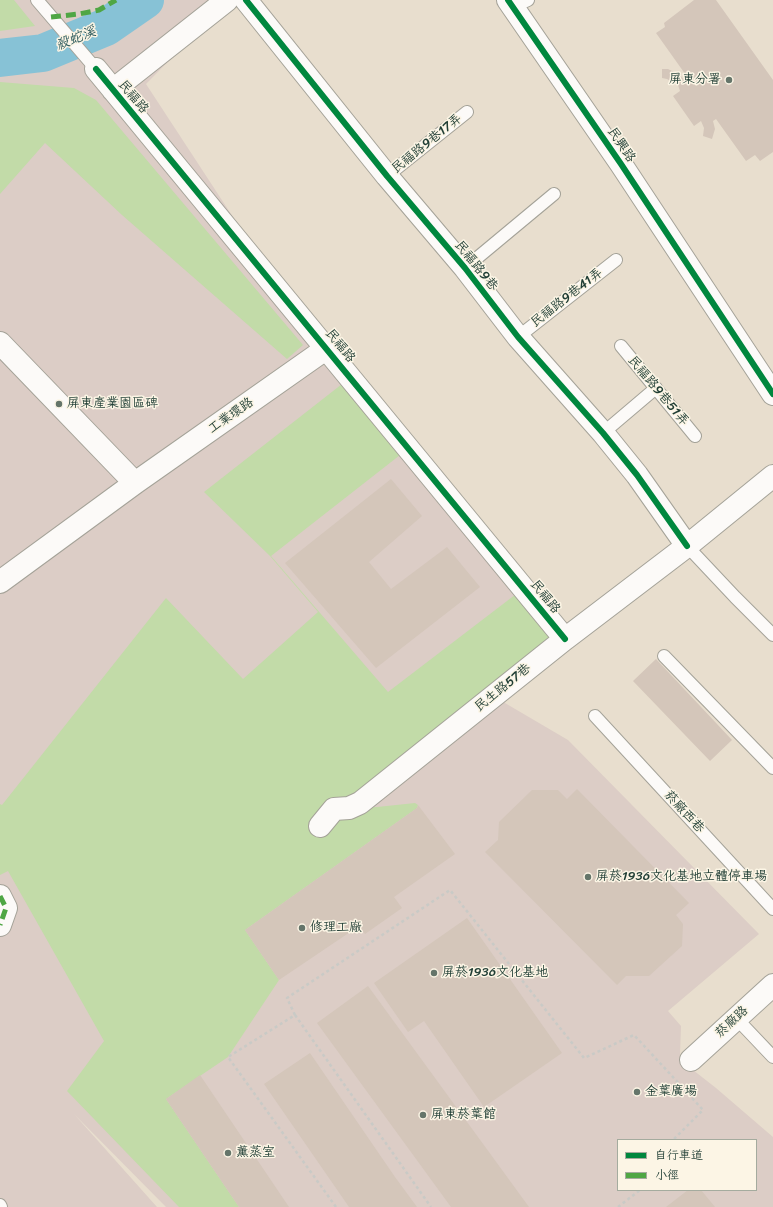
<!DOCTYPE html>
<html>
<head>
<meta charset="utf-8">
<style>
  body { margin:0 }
  #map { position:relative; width:773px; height:1207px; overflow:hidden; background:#e8dece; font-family:Sriracha,"LXGW WenKai TC",sans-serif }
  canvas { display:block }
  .legend { position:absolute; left:617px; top:1139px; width:140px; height:52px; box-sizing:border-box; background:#fcf5e5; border:1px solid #a4ab9e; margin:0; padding:5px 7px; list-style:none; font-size:12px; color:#1f3d34 }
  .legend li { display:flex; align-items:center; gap:8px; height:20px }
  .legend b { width:20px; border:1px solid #a4ab9e }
</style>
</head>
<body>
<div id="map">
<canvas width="773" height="1207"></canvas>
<ul class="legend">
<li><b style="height:5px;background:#00873e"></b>自行車道</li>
<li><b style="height:5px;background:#4fa644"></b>小徑</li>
</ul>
</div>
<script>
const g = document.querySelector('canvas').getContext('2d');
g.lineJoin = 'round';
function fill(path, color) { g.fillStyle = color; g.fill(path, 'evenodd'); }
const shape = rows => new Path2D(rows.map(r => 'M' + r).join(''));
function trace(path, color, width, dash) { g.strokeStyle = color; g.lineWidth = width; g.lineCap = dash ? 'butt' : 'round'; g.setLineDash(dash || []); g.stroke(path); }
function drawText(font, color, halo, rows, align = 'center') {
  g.font = font + ' Sriracha,"LXGW WenKai TC",sans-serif'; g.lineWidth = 3; g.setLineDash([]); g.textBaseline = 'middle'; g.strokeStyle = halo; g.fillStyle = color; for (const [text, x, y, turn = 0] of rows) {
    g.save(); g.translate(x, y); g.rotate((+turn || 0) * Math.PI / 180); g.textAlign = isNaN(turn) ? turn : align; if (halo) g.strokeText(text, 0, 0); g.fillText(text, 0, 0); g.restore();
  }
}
const industrial = shape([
  [0,0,229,0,146,84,318,347,554,634,493,696,568,740,759,934,668,1011,681,1026,680,1055,693,1070,716,1088,773,1137,773,1207,166,1207,74,1114,157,1207,0,1207],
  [618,1140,756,1140,756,1190,618,1190]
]);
const green = shape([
  [0,0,14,0,35,26,0,31],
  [0,82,74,88,96,100,303,345,287,359,122,215,45,143,0,194],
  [351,377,409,448,271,556,388,692,524,588,565,639,349,808,377,807,415,803,418,805,417,808,245,930,279,980,228,1057,166,1099,239,1207,179,1207,67,1091,104,1041,8,871,0,875,0,804,2,805,166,598,243,679,318,612,270,556,204,492]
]);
const river = shape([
  [0,58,43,53,106,27,145,0]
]);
const building = shape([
  [694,0,716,0,773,80,773,152,760,161,755,155,746,161,716,119,713,121,715,129,712,139,703,136,704,128,701,121,694,126,673,96,680,91,678,85,667,79,662,78,662,69,668,69,680,75,685,81,688,78,656,33,665,27,664,23],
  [391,479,422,516,369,562,391,589,447,547,480,587,376,668,285,563],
  [656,659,732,740,710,761,633,681],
  [577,789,689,903,676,915,683,924,682,946,649,976,626,976,617,985,485,852,498,840,499,822,532,790,558,790,567,799],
  [418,805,455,854,394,897,402,908,365,934,359,926,279,980,245,930,417,808],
  [467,918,562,1053,484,1107,424,1021,408,1032,374,983],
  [368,986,529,1207,451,1207,317,1023],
  [310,1053,395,1177,417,1207,349,1207,264,1084],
  [200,1075,289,1207,239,1207,166,1099],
  [688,1190,701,1190,715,1207,666,1207]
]);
const path = shape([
  [295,1015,431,1207],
  [336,1207,228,1057,295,1015,287,998,450,890,584,1058,634,1035,672,1076,703,1110,673,1140],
  [618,1207,640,1190]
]);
const service = shape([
  [37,0,96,69],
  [513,7,528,0],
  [387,176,467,112],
  [465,268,554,194],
  [518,337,616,260],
  [621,346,695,436],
  [603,433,656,388],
  [687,546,735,597,773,635],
  [664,656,773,768],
  [595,716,773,909],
  [736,1018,773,1057],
  [0,1205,1,1207]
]);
const minor = shape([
  [246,0,387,176,465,268,518,337,603,433,637,475,687,546],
  [508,0,621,164,773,394],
  [96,69,565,639],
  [113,90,227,0],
  [0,343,135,483],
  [0,582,135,483,327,348],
  [320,826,334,809,349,808,360,803,565,639,687,546,773,476],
  [0,896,6,908,0,925],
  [691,1060,773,985]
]);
const quiet = shape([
  [51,17,79,14,99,10,116,0],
  [0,896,6,908,0,925]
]);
const cycleway = shape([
  [246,0,387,176,465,268,518,337,603,433,637,475,687,546],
  [508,0,621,164,773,394],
  [96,69,565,639]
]);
const markers = [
  [729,80,4,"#65756a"],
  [59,404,4,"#65756a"],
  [588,877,4,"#65756a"],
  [302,928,4,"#65756a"],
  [434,973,4,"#65756a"],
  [637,1092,4,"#65756a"],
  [423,1115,4,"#65756a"],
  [228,1153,4,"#65756a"]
];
const poiNames = [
  ["屏東分署",721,80,"right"],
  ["屏東產業園區碑",67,404],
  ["屏菸1936文化基地立體停車場",596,877],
  ["修理工廠",310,928],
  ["屏菸1936文化基地",442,973],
  ["金葉廣場",645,1092],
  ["屏東菸葉館",431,1115],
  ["薰蒸室",236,1153]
];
const streetNames = [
  ["民福路",133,97,50],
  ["民福路9巷17弄",427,144,-39],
  ["民興路",621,145,56],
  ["民福路9巷",476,266,51],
  ["民福路9巷41弄",567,298,-38],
  ["民福路",340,346,51],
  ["民福路9巷51弄",658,391,50],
  ["工業環路",231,416,-35],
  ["民福路",545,597,51],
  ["民生路57巷",503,688,-39],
  ["菸廠西巷",684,812,47],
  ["菸廠路",732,1022,-43]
];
const waterNames = [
  ["殺蛇溪",76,39,-22]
];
fill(industrial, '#dccdc6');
fill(green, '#c2dba8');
trace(river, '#87c2d6', 38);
fill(building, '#d4c6ba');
trace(service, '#a4a298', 14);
trace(minor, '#a4a298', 24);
trace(path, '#c9cac6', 2.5, [3, 3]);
trace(service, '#fcfaf8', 12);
trace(minor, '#fcfaf8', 22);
trace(quiet, '#4fa644', 5, [10, 5]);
trace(cycleway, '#00873e', 6);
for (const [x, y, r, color] of markers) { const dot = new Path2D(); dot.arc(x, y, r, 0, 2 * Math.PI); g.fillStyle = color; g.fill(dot); trace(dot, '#fcf5e5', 1.5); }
drawText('13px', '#1f3d34', '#fcf5e5', poiNames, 'left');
drawText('13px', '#1f3d34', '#fcf5e5', streetNames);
drawText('italic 14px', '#2e5b5e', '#fcf5e5', waterNames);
</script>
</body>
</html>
